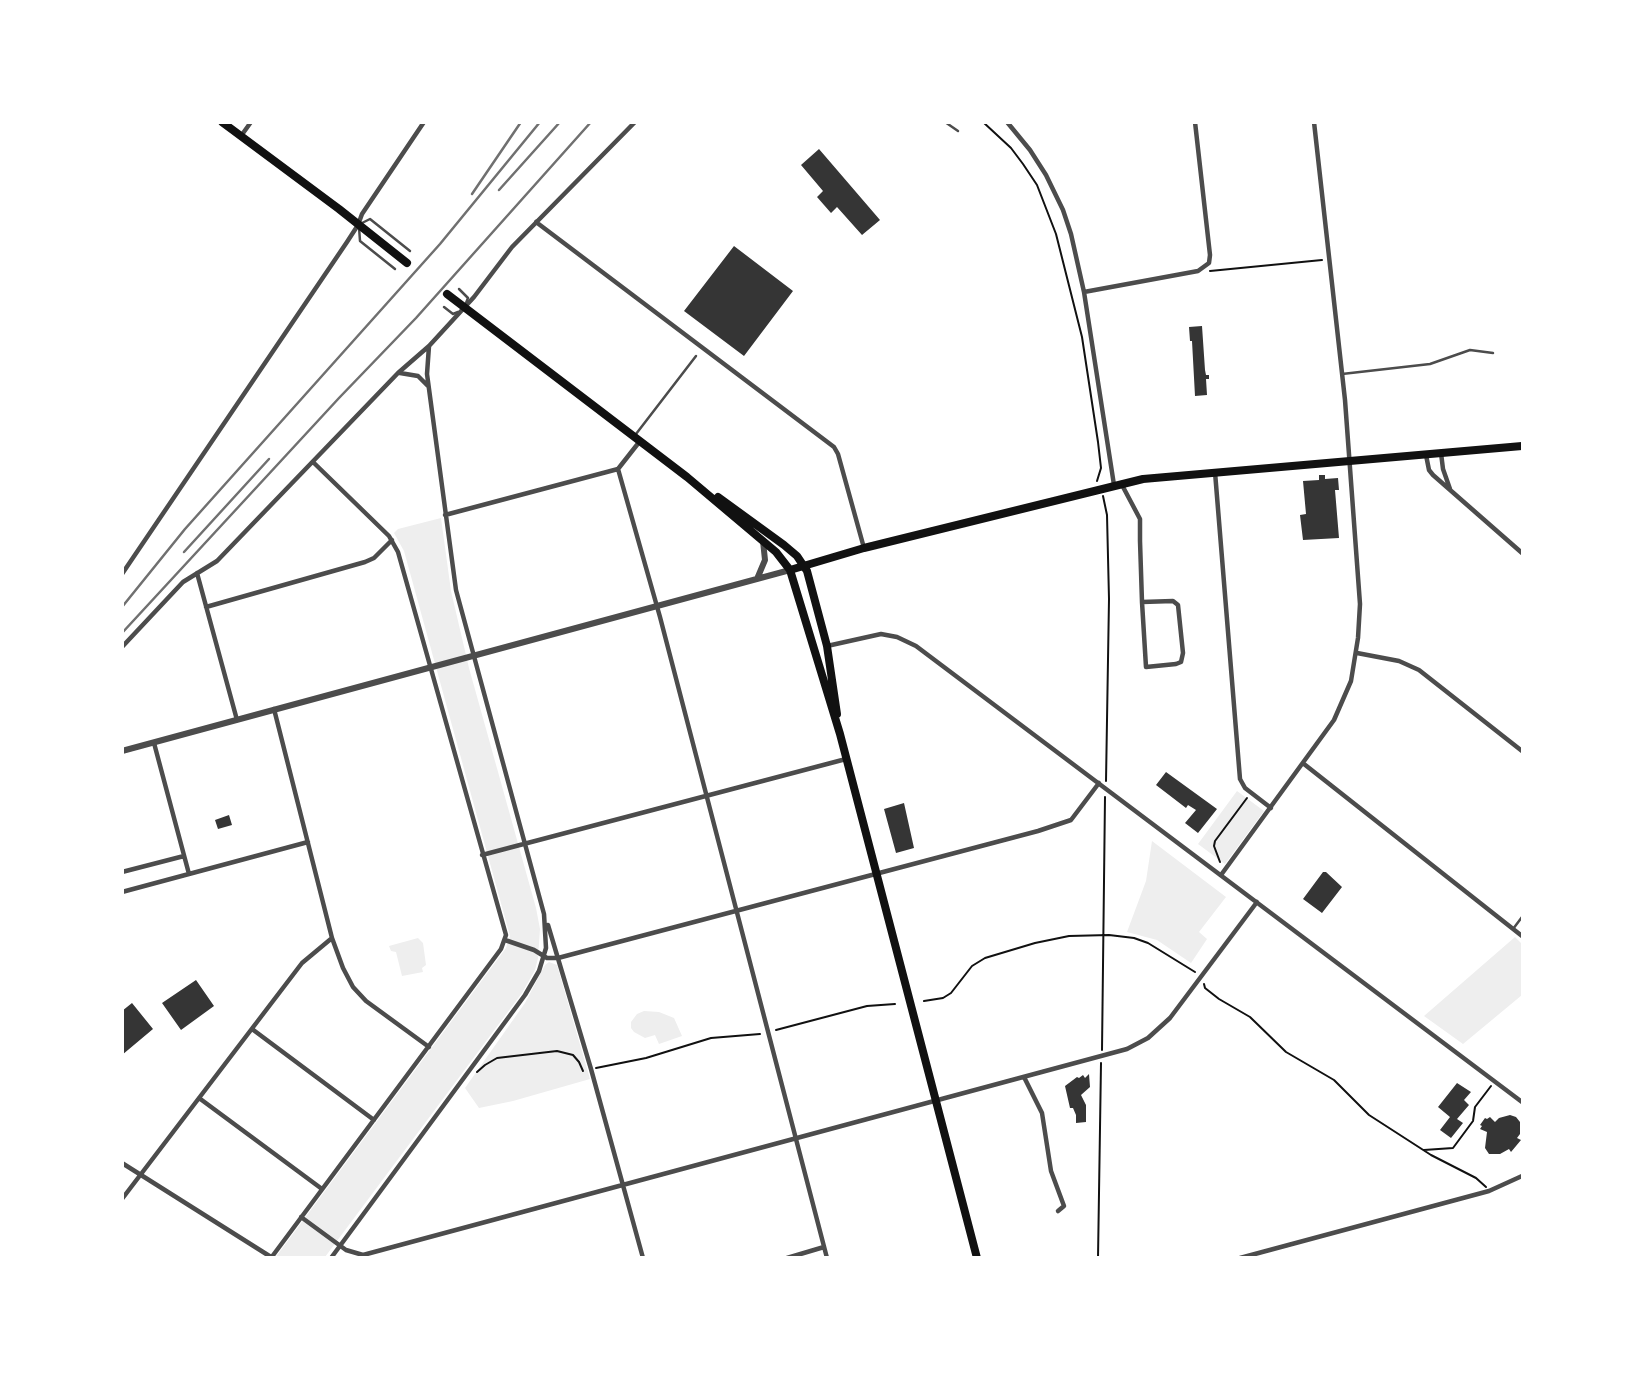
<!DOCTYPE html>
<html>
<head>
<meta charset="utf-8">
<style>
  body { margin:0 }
  #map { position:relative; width:1645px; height:1380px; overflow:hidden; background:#fff; font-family:Arial,sans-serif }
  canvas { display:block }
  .frame { position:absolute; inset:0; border:124px solid #fff; pointer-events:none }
</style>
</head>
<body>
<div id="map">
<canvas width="1645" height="1380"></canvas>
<div class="frame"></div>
</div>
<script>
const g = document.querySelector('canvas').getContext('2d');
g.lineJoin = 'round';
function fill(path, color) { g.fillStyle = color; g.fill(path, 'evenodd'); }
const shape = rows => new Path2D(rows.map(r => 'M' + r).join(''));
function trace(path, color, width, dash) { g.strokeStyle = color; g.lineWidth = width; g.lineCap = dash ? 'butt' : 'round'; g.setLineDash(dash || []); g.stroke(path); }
const green = shape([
  [441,518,451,591,469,668,536,908,540,929,538,958,535,970,522,993,325,1257,275,1258,506,948,510,936,404,551,394,533,398,529],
  [1237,791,1264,811,1225,864,1198,844],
  [1152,841,1226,897,1199,932,1207,939,1191,963,1157,940,1127,932,1146,881],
  [1515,937,1522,944,1522,995,1463,1044,1424,1016],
  [418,938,423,943,426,965,422,968,423,972,402,976,396,952,391,951,389,946],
  [549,962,557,965,590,1079,513,1101,479,1108,465,1088,525,1003,545,965],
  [644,1011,659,1012,674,1018,682,1036,659,1044,655,1035,645,1038,634,1032,631,1028,631,1022,637,1014]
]);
const building = shape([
  [819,149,880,220,862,235,837,207,831,213,817,197,823,191,801,165],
  [734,246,793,291,744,356,684,311],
  [1202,326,1205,370,1206,375,1209,375,1209,379,1206,379,1207,395,1195,396,1192,341,1190,341,1189,327],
  [1319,475,1325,475,1325,479,1338,478,1339,490,1335,490,1339,538,1303,540,1300,515,1306,514,1303,481,1319,480],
  [1166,772,1217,809,1198,833,1185,823,1196,810,1188,805,1186,808,1156,785],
  [904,803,914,848,896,853,884,809],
  [229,815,232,825,218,829,215,820],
  [1323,872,1326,872,1342,887,1322,913,1303,899],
  [196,980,214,1006,181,1030,162,1003],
  [132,1003,153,1029,122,1055,122,1011],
  [1089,1074,1090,1087,1081,1095,1086,1105,1086,1122,1076,1123,1076,1115,1073,1108,1070,1108,1065,1086,1077,1077,1079,1078,1083,1075,1085,1078],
  [1457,1083,1471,1092,1464,1100,1469,1105,1457,1119,1463,1123,1451,1138,1440,1130,1450,1117,1438,1107],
  [1510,1115,1516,1117,1520,1122,1520,1134,1517,1138,1521,1140,1511,1152,1509,1149,1500,1154,1489,1154,1485,1148,1487,1132,1480,1129,1482,1126,1480,1125,1485,1118,1487,1119,1490,1117,1495,1122,1499,1118]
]);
const path = shape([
  [983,122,1011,148,1023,164,1037,185,1056,234,1082,337,1098,442,1101,468,1097,481],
  [1210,271,1322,260],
  [1103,496,1107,515,1109,599,1106,781],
  [1220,862,1214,846,1215,841,1247,798],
  [1204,984,1205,988,1219,999,1250,1017,1286,1052,1334,1080,1369,1115,1431,1155,1476,1178,1486,1187],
  [924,1001,943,998,951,993,972,966,985,958,1035,943,1069,936,1109,935,1134,938,1148,943,1195,972],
  [776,1030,867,1006,895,1004],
  [1102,1050,1105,797],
  [596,1068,646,1058,711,1038,760,1034],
  [477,1072,485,1065,497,1058,557,1051,573,1055,579,1062,583,1071],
  [1424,1150,1453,1148,1473,1121,1475,1107,1491,1086],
  [1098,1258,1101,1063]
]);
const service = shape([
  [945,122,958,131],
  [362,223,370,219,410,251],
  [359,227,360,241,395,269],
  [459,289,468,298,466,303],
  [444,307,453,314,458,312],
  [1342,374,1430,364,1470,350,1493,353],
  [636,434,696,356],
  [1513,929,1522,917]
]);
const minor = shape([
  [1007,122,1030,150,1046,175,1063,210,1071,234,1084,292,1114,485],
  [241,136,251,122],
  [536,222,834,447,838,454,864,548],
  [1084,292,1198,271,1209,263,1210,255,1195,122],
  [400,373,418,376,428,386],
  [1441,453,1443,469,1450,489],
  [1426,455,1429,470,1433,475,1522,553],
  [618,469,660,617,827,1258],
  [618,469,640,441],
  [1215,472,1240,779,1245,788,1271,808],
  [1122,485,1140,519,1140,541,1142,602,1146,667,1176,664,1181,662,1183,653,1178,605,1173,601,1142,602],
  [445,515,618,469],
  [197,573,237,720],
  [122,574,347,242,358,225,362,214,424,122],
  [206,607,365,562,374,558,392,540],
  [827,646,881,634,897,637,916,646,1522,1102],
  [122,647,183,582,217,561,398,373,429,346,474,297,512,247,635,122],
  [1357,653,1399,661,1419,670,1522,751],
  [274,709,332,938,343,968,353,987,366,1001,429,1047],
  [154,743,189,874],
  [1304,764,1522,936],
  [482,855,846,759],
  [122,872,184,856],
  [1221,875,1334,720,1351,681,1358,638,1360,604,1345,400,1314,122],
  [122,892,308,842],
  [548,925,591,1069,643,1258],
  [505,940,534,950,547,958,558,958,1038,831,1071,820,1099,783],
  [252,1029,374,1120],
  [1024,1077,1042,1113,1051,1171,1064,1206,1058,1211],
  [199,1098,322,1189],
  [122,1163,271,1257],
  [122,1199,302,963,332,938],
  [301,1217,346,1250,363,1255,1127,1049,1148,1038,1170,1018,1257,902],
  [271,1258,501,949,506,935,398,552,389,536,314,463],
  [331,1258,525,995,539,971,546,948,544,914,456,590,427,374,429,346],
  [787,1258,824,1247],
  [1240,1258,1489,1191,1522,1176]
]);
const tertiary = shape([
  [757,579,765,560,763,541],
  [122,751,790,570]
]);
const primary = shape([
  [222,122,339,209,407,263],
  [447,294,687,477,776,552,790,570,840,734,977,1258],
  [718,497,784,545,797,556,807,571,827,646,837,714],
  [790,570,864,548,1143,479,1522,446]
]);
const rail = shape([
  [499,190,560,122],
  [472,194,521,122],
  [184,552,269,459],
  [122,607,185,529,440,244,540,122],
  [122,633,339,398,416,318,591,122]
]);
fill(green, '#eee');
fill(building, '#353535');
trace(path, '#111', 2);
trace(service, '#4c4c4c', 2.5);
trace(minor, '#4c4c4c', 4.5);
trace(tertiary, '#4c4c4c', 6);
trace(primary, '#111', 8);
trace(rail, '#707070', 2.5);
</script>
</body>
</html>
